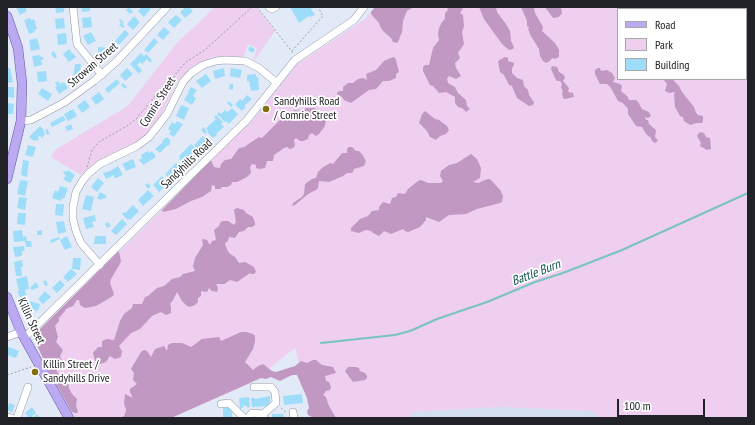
<!DOCTYPE html>
<html>
<head>
<meta charset="utf-8">
<style>
  body { margin:0 }
  #map { position:relative; width:755px; height:425px; overflow:hidden; background:#e3eaf7; font-family:"PT Sans Narrow",sans-serif }
  canvas { display:block }
  .frame { position:absolute; inset:0; border:8px solid #202227; pointer-events:none }
  .legend { position:absolute; left:617px; top:8px; width:130px; height:72px; box-sizing:border-box; background:#fff; border:1px solid #a6a7a9; margin:0; padding:5px 7px; list-style:none; font-size:12px; color:#202227 }
  .legend li { display:flex; align-items:center; gap:8px; height:20px }
  .legend b { width:20px; border:1px solid #a6a7a9 }
  .scale { position:absolute; left:617px; top:399px; width:88px; height:18px; box-sizing:border-box; border:2px solid #202227; border-top:0; padding-left:5px; font-size:12px; line-height:14px; white-space:nowrap; color:#202227; -webkit-text-stroke:3px #fff; paint-order:stroke }
</style>
</head>
<body>
<div id="map">
<canvas width="755" height="425"></canvas>
<div class="frame"></div>
<ul class="legend">
<li><b style="height:5px;background:#bba9f1"></b>Road</li>
<li><b style="height:11px;background:#eecfef"></b>Park</li>
<li><b style="height:11px;background:#9eddf9"></b>Building</li>
</ul>
<div class="scale">100 m</div>
</div>
<script>
const g = document.querySelector('canvas').getContext('2d');
g.lineJoin = 'round';
function fill(path, color) { g.fillStyle = color; g.fill(path, 'evenodd'); }
const shape = rows => new Path2D(rows.map(r => 'M' + r).join(''));
function trace(path, color, width, dash) { g.strokeStyle = color; g.lineWidth = width; g.lineCap = dash ? 'butt' : 'round'; g.setLineDash(dash || []); g.stroke(path); }
function drawText(font, color, halo, rows, align = 'center') {
  g.font = font + ' "PT Sans Narrow",sans-serif'; g.lineWidth = 3.5; g.setLineDash([]); g.textBaseline = 'middle'; g.strokeStyle = halo; g.fillStyle = color; for (const [text, x, y, turn = 0] of rows) {
    g.save(); g.translate(x, y); g.rotate((+turn || 0) * Math.PI / 180); g.textAlign = isNaN(turn) ? turn : align; if (halo) g.strokeText(text, 0, 0); g.fillText(text, 0, 0); g.restore();
  }
}
const built = shape([
  [499,407,592,411,600,418,411,418,411,412]
]);
const green = shape([
  [215,7,256,7,275,31,254,61,253,61,257,48,248,44,243,57,235,56,222,56,210,58,196,65,182,76,177,82,160,117,149,132,135,143,96,162,81,175,51,157,55,150,128,106,176,44],
  [375,7,729,7,730,9,618,9,618,79,746,79,746,76,748,78,748,418,600,418,592,411,499,407,411,412,411,418,323,418,304,383,295,348,251,383,171,418,76,418,49,371,35,341,34,337,37,332,168,204,311,110,306,108,303,111,295,110,291,112,262,138,259,138,244,147,239,148,231,159,225,160,220,168,214,167,211,160,253,120,296,65,365,19]
]);
const forest = shape([
  [375,7,414,7,407,11,406,13,403,21,402,33,401,34,399,40,397,43,393,42,391,38,383,31,380,26,379,23,371,14,371,12],
  [447,7,463,8,460,13,463,15,464,26,462,32,464,44,458,53,460,58,455,63,456,68,461,76,456,79,449,76,447,79,448,83,455,87,458,93,466,100,467,106,470,109,466,112,462,108,458,107,455,103,455,97,446,92,439,93,433,86,430,85,423,71,423,67,425,65,429,65,433,48,439,40,438,34,439,28,442,22,445,19,445,13,448,10],
  [479,7,496,7,497,12,506,24,510,31,511,41,514,47,513,49,509,50,502,44,484,19],
  [521,7,534,7,535,13,543,27,542,31,555,43,559,50,559,57,555,59,552,58,550,61,546,63,543,61,540,56,539,49,531,36,528,29,529,27,527,26,527,21],
  [545,7,561,7,562,14,560,15,559,17,553,18],
  [393,57,395,58,396,60,399,72,396,74,396,78,389,81,383,81,376,89,369,90,351,103,344,100,342,97,338,96,337,93,339,91,343,91,343,87,348,83,353,83,358,79,363,78,367,80,366,74,376,70,384,61],
  [505,57,508,58,508,61,514,63,514,65,512,68,512,73,517,78,523,80,524,86,528,90,529,95,534,102,533,105,529,106,517,98,512,86,509,85,504,75,500,72,498,61],
  [552,66,557,67,559,72,564,75,565,78,563,81,569,88,568,92,573,93,574,97,565,99,563,98,562,93,563,92,561,87,562,84,560,81,557,81,555,78,551,69],
  [598,68,600,68,601,71,607,70,612,73,615,78,613,82,620,84,622,86,621,91,628,97,629,100,636,100,638,102,642,109,649,112,651,116,648,118,645,117,646,120,648,120,649,124,656,130,655,137,658,141,655,143,652,141,651,138,646,134,642,127,636,126,628,114,628,109,623,103,618,101,611,88,607,84,600,84,595,74,595,70],
  [663,79,674,79,673,80,679,86,682,92,694,107,696,113,698,115,703,116,703,121,702,123,697,123,690,125,684,121,683,117,680,116,675,107,674,94,675,92,669,93,665,91,667,84],
  [306,108,315,108,323,115,326,120,325,126,319,134,316,136,312,133,309,135,308,139,303,141,300,141,296,138,294,140,295,146,293,148,290,149,287,147,284,148,274,155,273,161,267,161,265,168,259,169,256,168,256,165,252,164,250,167,251,173,247,177,237,182,232,182,231,185,227,187,222,187,220,189,215,189,215,186,212,185,211,191,202,197,191,201,176,209,163,212,162,210,211,160,214,167,220,168,221,164,225,160,231,159,239,148,244,147,259,137,262,138,287,113,295,110,303,111],
  [425,111,435,119,439,120,447,126,449,130,446,134,440,136,436,140,430,137,427,131,419,123,422,114],
  [700,132,704,133,706,137,710,138,711,149,707,150,700,146,701,143,697,136,698,134],
  [349,147,352,147,356,151,359,151,362,154,366,161,364,166,354,169,353,172,351,173,347,173,343,176,329,182,319,181,318,188,316,190,308,194,295,205,292,206,293,203,302,197,304,194,305,184,312,179,316,178,318,172,322,168,330,163,333,164,342,153,347,153,347,149],
  [471,154,477,159,481,168,480,178,473,182,479,183,482,181,488,179,490,179,501,191,503,196,502,202,500,203,477,209,466,214,449,215,439,222,426,217,426,220,420,227,408,232,405,231,403,229,391,234,384,231,379,236,373,233,371,231,366,230,359,233,351,231,351,228,360,219,368,216,372,211,379,210,379,207,383,202,390,204,392,198,396,197,398,193,405,194,408,189,418,181,421,180,428,183,441,183,443,181,440,176,441,171,449,165,457,163],
  [237,208,244,210,246,213,253,217,255,223,255,225,252,227,248,227,244,231,239,232,235,238,229,237,228,241,225,243,226,247,229,253,235,257,239,263,245,262,254,267,256,272,254,274,251,274,250,273,237,282,230,280,224,284,216,284,218,288,217,292,212,291,209,288,207,292,201,291,201,296,198,298,198,302,195,305,190,307,187,306,182,301,177,292,173,300,170,304,171,307,171,313,166,315,161,312,152,316,140,329,131,333,119,346,122,351,121,357,115,359,110,356,106,362,100,364,95,361,93,353,98,347,102,347,102,341,107,339,114,340,120,321,124,314,132,308,133,304,142,304,145,297,148,296,157,288,164,286,172,279,180,277,183,274,195,271,193,266,195,258,203,245,202,239,207,240,210,245,212,241,216,240,214,230,219,226,220,223,222,221,228,221,234,225,236,222,234,210],
  [119,251,121,262,111,279,110,283,114,294,113,296,96,306,85,308,80,305,79,300,77,300,73,306,66,309,65,311,59,318,59,321,55,326,58,337,56,342,63,350,60,356,62,361,58,364,56,369,60,377,66,379,68,382,69,388,72,394,77,399,76,406,78,411,77,413,75,413,72,412,49,371,35,341,34,337,37,332],
  [241,332,246,332,253,334,255,336,255,341,253,349,245,362,253,370,258,366,263,364,272,371,276,372,295,366,301,361,307,363,313,360,316,360,322,365,333,367,336,373,325,376,326,381,329,382,331,387,330,390,326,391,323,395,326,397,329,406,336,418,311,418,312,417,308,415,307,411,309,408,307,398,297,375,292,375,280,381,271,377,266,379,261,378,171,418,121,418,124,416,126,411,126,409,124,404,125,394,133,398,130,392,130,389,137,384,133,380,134,373,131,369,141,352,144,350,147,351,151,357,155,349,164,346,167,351,168,345,172,343,182,343,191,347,202,339,219,337,221,341],
  [348,367,356,367,359,368,360,371,365,373,367,376,367,378,365,380,353,382,345,371]
]);
const stream = shape([
  [321,343,395,335,410,331,437,319,487,302,535,282,563,273,622,250,748,193]
]);
const building = shape([
  [16,7,25,7,27,11,20,15],
  [55,7,64,7,64,12,56,13],
  [81,7,90,7,90,11,82,12],
  [129,7,133,12,130,14,126,10],
  [142,7,149,7,151,9,144,17,138,11],
  [186,7,189,7,193,11,185,18,180,12],
  [290,7,310,7,315,15,310,17,309,16,299,23],
  [746,12,748,12,748,25,746,19],
  [176,15,182,20,174,28,168,22],
  [134,16,140,22,133,30,127,24],
  [91,17,92,27,83,28,82,18],
  [30,18,31,20,34,19,37,29,34,30,35,32,29,34,24,20],
  [64,18,65,28,56,29,55,19],
  [120,19,124,22,122,24,125,26,123,28,119,25,121,23,119,21],
  [164,27,170,32,163,40,157,35],
  [125,30,129,34,119,45,115,41],
  [91,32,96,41,88,45,83,36],
  [66,33,67,44,58,45,57,34],
  [37,38,40,49,31,51,29,40],
  [154,38,158,42,148,53,144,50],
  [250,46,255,49,253,53,248,50],
  [98,47,109,48,108,56,98,56],
  [69,49,76,57,69,62,63,54],
  [54,51,57,57,54,58,51,53],
  [141,53,144,56,146,54,152,60,150,63,147,59,142,64,140,62,137,65,142,70,139,74,130,64],
  [40,55,41,57,43,57,44,59,41,60,42,65,34,67,32,56],
  [75,64,81,64,79,80,73,79],
  [7,68,10,68,13,82,7,83],
  [127,68,133,74,125,81,120,75],
  [224,68,225,76,215,79,213,71],
  [231,68,242,70,240,78,230,76],
  [46,71,47,81,38,82,37,72],
  [206,74,211,81,202,88,196,81],
  [256,74,256,77,258,77,259,90,251,91,249,81,247,82,247,75],
  [117,79,120,83,108,93,105,89],
  [58,81,60,84,64,82,68,88,59,94,55,87,57,86,55,83],
  [123,83,127,87,125,89,121,85],
  [230,84,233,84,233,90,229,89],
  [7,87,14,87,14,98,7,97],
  [191,87,197,90,193,96,196,98,192,105,184,100,189,92,188,92],
  [42,88,52,94,48,101,38,94],
  [99,92,104,99,96,105,91,98],
  [247,95,252,99,244,106,246,107,242,111,235,105,240,99,242,101],
  [85,100,90,107,82,113,77,106],
  [229,101,233,105,231,107,227,103],
  [7,103,14,104,13,114,7,114],
  [181,105,189,108,184,120,176,116],
  [232,108,238,114,229,124,226,121,225,122,217,114,219,112,221,114,225,110,228,112],
  [73,109,77,116,68,121,64,114],
  [216,115,223,122,221,124,224,127,216,134,217,135,213,138,207,132,208,131,206,128,216,119,214,117],
  [63,116,66,120,52,127,50,123],
  [177,121,183,124,174,137,169,134,171,131,168,129,172,122,175,124],
  [71,124,73,129,67,131,65,127],
  [40,126,44,130,43,131,45,134,42,138,40,136,38,137,39,139,37,141,36,140,34,141,29,137],
  [204,127,207,132,205,134,201,130],
  [47,129,50,134,47,135,45,130],
  [203,136,209,142,200,151,194,145],
  [167,137,171,141,169,143,170,144,169,146,168,145,160,153,155,149,163,142,162,141],
  [191,144,199,152,189,163,187,161,184,164,179,159,180,158,179,156],
  [28,145,36,147,33,157,25,155],
  [148,151,149,153,152,151,156,157,143,165,139,160,142,158,141,155],
  [133,159,136,167,126,171,122,164],
  [23,160,29,161,27,177,21,175],
  [176,163,181,167,178,170,180,172,174,178,172,175,169,178,165,174],
  [118,166,123,175,116,178,114,178,114,175,106,179,103,173,110,171],
  [68,170,75,175,70,183,63,179,66,175,63,173,64,171,67,172],
  [162,176,168,183,159,192,153,185],
  [98,178,104,183,97,192,91,187],
  [20,180,28,181,25,196,17,194],
  [147,183,151,186,148,189,145,185],
  [60,186,68,188,64,199,62,198,61,201,52,198,55,190,58,192],
  [148,190,154,196,143,206,138,200],
  [100,192,107,196,105,199,103,198,101,200,97,198],
  [86,195,94,197,91,211,82,209],
  [19,197,27,198,25,210,17,208],
  [56,204,64,204,63,216,55,215],
  [133,205,139,211,130,220,129,219,128,220,122,214,124,212,125,213],
  [18,213,26,213,25,225,17,224],
  [95,215,96,221,92,222,94,227,86,229,83,218],
  [122,219,127,224,116,235,111,231],
  [64,221,66,232,58,234,56,222],
  [108,222,111,226,107,228,105,224],
  [22,230,23,237,26,236,27,241,31,241,32,247,26,247,25,241,14,242,13,231],
  [42,230,42,235,37,235,37,231],
  [67,236,72,247,65,250,60,240],
  [95,236,106,236,106,244,94,244],
  [59,237,60,239,51,243,50,240],
  [24,246,25,251,22,251,22,256,15,257,13,247],
  [73,258,81,258,80,270,72,269],
  [22,260,23,267,21,267,22,276,16,276,14,262],
  [71,269,77,274,68,282,63,277],
  [27,276,29,289,25,290,27,297,21,299,17,291,19,291,16,279],
  [46,280,48,285,45,286,43,282],
  [60,280,65,285,57,293,52,288],
  [36,282,39,287,32,290,30,288],
  [45,291,51,297,43,304,38,299],
  [29,301,40,304,38,311,27,309],
  [8,347,19,351,16,358,7,355],
  [302,394,303,403,284,405,283,396],
  [270,396,270,406,252,407,251,398,255,398,255,399],
  [249,397,250,407,247,408,247,406,243,406,243,408,240,409,239,398],
  [9,403,15,405,12,412,7,410],
  [32,407,36,413,32,416,33,418,37,414,40,418,29,418,25,413],
  [223,408,232,408,232,418,223,418],
  [272,414,283,414,284,418,272,418]
]);
const path = shape([
  [257,7,293,53],
  [292,51,323,16,318,7],
  [87,167,92,150,99,142,127,126,136,119,155,96,172,80,177,72,186,62,205,50,252,7],
  [7,375,31,367],
  [281,408,286,412]
]);
const minor = shape([
  [73,7,77,44,102,75],
  [269,7,272,9,276,7],
  [737,7,737,9],
  [746,54,748,59],
  [21,121,31,120,52,109,65,102,94,81,117,61,167,7],
  [100,265,81,243,76,231,73,219,73,207,76,192,83,180,89,173,100,164,137,146,149,137,167,114,183,82,191,73,203,65,216,61,225,60,245,61,259,68,277,83],
  [7,337,21,332],
  [24,338,247,120,295,60,354,20,364,7],
  [254,387,271,387,275,392,276,403,263,414],
  [221,404,229,403,244,418],
  [293,412,294,418],
  [7,417,11,418],
  [17,418,28,387],
  [248,418,252,413,263,414,264,418]
]);
const major = shape([
  [7,16,18,48,22,83,21,121,7,179],
  [7,297,21,332,69,418]
]);
const markers = [
  [266,109,4,"#826f0e"],
  [35,372,4,"#826f0e"]
];
const streetNames = [
  ["Strowan Street",93,65,-41],
  ["Comrie Street",158,102,-58],
  ["Sandyhills Road",187,164,-44],
  ["Killin Street",31,321,65]
];
const poiNames = [
  ["Sandyhills Road",274,102],
  ["/ Comrie Street",274,116],
  ["Killin Street /",43,365],
  ["Sandyhills Drive",43,379]
];
const waterNames = [
  ["Battle Burn",536,273,-21]
];
fill(built, '#d3dff1');
fill(green, '#eecfef');
fill(forest, '#c098c2');
trace(stream, '#79c3c2', 2);
fill(building, '#9eddf9');
trace(minor, '#8e95a1', 8);
trace(major, '#6854a4', 10);
trace(path, '#989ea8', 1, [2, 2]);
trace(minor, '#fff', 7);
trace(major, '#bba9f1', 9);
for (const [x, y, r, color] of markers) { const dot = new Path2D(); dot.arc(x, y, r, 0, 2 * Math.PI); g.fillStyle = color; g.fill(dot); trace(dot, '#fff', 1.5); }
drawText('12px', '#202227', '#fff', streetNames);
drawText('12px', '#202227', '#fff', poiNames, 'left');
drawText('italic 13px', '#105252', '#fff', waterNames);
</script>
</body>
</html>
